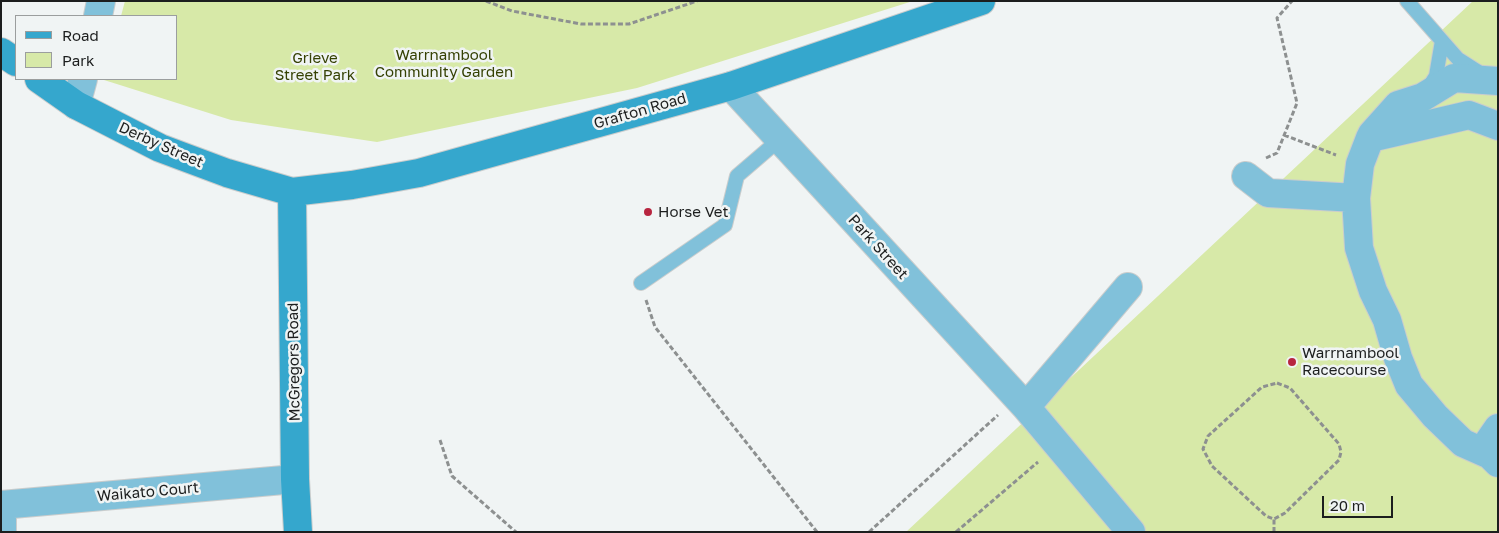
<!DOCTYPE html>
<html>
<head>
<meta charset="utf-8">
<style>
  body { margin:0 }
  #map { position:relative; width:1499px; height:533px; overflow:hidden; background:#f0f4f4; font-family:"Golos Text",sans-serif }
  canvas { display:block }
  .frame { position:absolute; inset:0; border:2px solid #1c1e1e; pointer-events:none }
  .legend { position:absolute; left:15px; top:15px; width:162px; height:65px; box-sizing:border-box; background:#f0f4f4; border:1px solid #9b9e9e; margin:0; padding:6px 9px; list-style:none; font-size:15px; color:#1c1e1e }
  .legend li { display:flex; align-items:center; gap:10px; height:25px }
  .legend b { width:25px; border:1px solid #9b9e9e }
  .scale { position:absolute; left:1322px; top:496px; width:71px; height:22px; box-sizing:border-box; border:2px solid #1c1e1e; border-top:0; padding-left:6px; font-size:15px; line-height:18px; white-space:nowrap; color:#1c1e1e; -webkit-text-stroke:4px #f0f4f4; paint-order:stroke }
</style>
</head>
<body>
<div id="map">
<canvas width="1499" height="533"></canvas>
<div class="frame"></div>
<ul class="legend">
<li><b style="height:6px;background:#35a7cd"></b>Road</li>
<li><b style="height:14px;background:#d7e9a8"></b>Park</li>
</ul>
<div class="scale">20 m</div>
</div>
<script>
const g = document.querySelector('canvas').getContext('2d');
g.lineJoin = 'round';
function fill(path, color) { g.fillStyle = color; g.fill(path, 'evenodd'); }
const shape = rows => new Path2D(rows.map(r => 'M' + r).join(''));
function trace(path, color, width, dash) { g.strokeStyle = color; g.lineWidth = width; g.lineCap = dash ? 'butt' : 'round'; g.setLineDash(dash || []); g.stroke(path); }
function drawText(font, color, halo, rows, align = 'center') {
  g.font = font + ' "Golos Text",sans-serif'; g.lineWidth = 5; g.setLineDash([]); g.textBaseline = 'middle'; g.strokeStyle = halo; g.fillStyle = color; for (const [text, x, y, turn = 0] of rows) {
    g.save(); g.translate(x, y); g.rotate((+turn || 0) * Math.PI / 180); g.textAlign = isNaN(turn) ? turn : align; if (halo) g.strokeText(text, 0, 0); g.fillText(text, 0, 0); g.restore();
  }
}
const green = shape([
  [125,1,913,1,637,88,377,142,231,120,104,80,176,79,176,16,121,16],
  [1473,1,1498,1,1498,532,906,532]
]);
const path = shape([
  [486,1,512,11,581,24,629,24,697,1],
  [1284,135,1336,155],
  [1266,158,1277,153,1297,103,1277,18,1292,1],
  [646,300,655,327,817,532],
  [1277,383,1290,388,1339,444,1341,452,1339,460,1285,513,1274,519,1266,516,1212,466,1203,449,1208,436,1262,387,1277,383],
  [440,440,452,476,516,532],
  [869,532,998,415],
  [956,532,1038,462],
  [1274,532,1274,519]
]);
const lane = shape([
  [1407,1,1458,59,1483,75],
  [1429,87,1436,76,1442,41],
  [641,283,725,225,737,176,780,139]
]);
const street = shape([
  [98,16,101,1],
  [1498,81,1454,78,1423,97,1398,105,1372,134,1370,138,1360,164,1356,198,1359,248,1373,291,1387,320,1398,358,1409,385,1435,416,1463,443,1490,455,1498,463],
  [731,86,1026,407,1131,532],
  [76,105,83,79],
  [1370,138,1469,115,1498,126],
  [1246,176,1268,193,1356,198],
  [1026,407,1128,287],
  [1490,455,1489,441,1498,428],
  [1,505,295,479],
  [2,532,2,505]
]);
const secondary = shape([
  [1,52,16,62],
  [39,79,76,105,160,148,227,173,292,192,352,185,419,173,731,86,981,1],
  [292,192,295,479,298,532]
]);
const markers = [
  [648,212,5,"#b7253f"],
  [1292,362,5,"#b7253f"]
];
const parkNames = [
  ["Warrnambool",444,55],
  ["Community Garden",444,72],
  ["Grieve",315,58],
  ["Street Park",315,75]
];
const streetNames = [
  ["Grafton Road",640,111,-16],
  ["Derby Street",161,145,24],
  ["Park Street",878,247,48],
  ["McGregors Road",294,362,-91],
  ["Waikato Court",148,492,-5]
];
const poiNames = [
  ["Horse Vet",658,212],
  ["Warrnambool",1302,353],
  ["Racecourse",1302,370]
];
fill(green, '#d7e9a8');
trace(lane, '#cacdcd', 16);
trace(street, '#cacdcd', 30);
trace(secondary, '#cacdcd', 30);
trace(path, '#8d9090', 3, [5, 2.5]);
trace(lane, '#81c1da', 14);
trace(street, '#81c1da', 28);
trace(secondary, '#35a7cd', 28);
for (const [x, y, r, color] of markers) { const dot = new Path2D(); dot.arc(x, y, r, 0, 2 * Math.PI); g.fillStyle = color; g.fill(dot); trace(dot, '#f0f4f4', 2); }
drawText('15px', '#354103', '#f0f4f4', parkNames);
drawText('15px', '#1c1e1e', '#f0f4f4', streetNames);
drawText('15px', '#1c1e1e', '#f0f4f4', poiNames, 'left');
</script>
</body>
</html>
